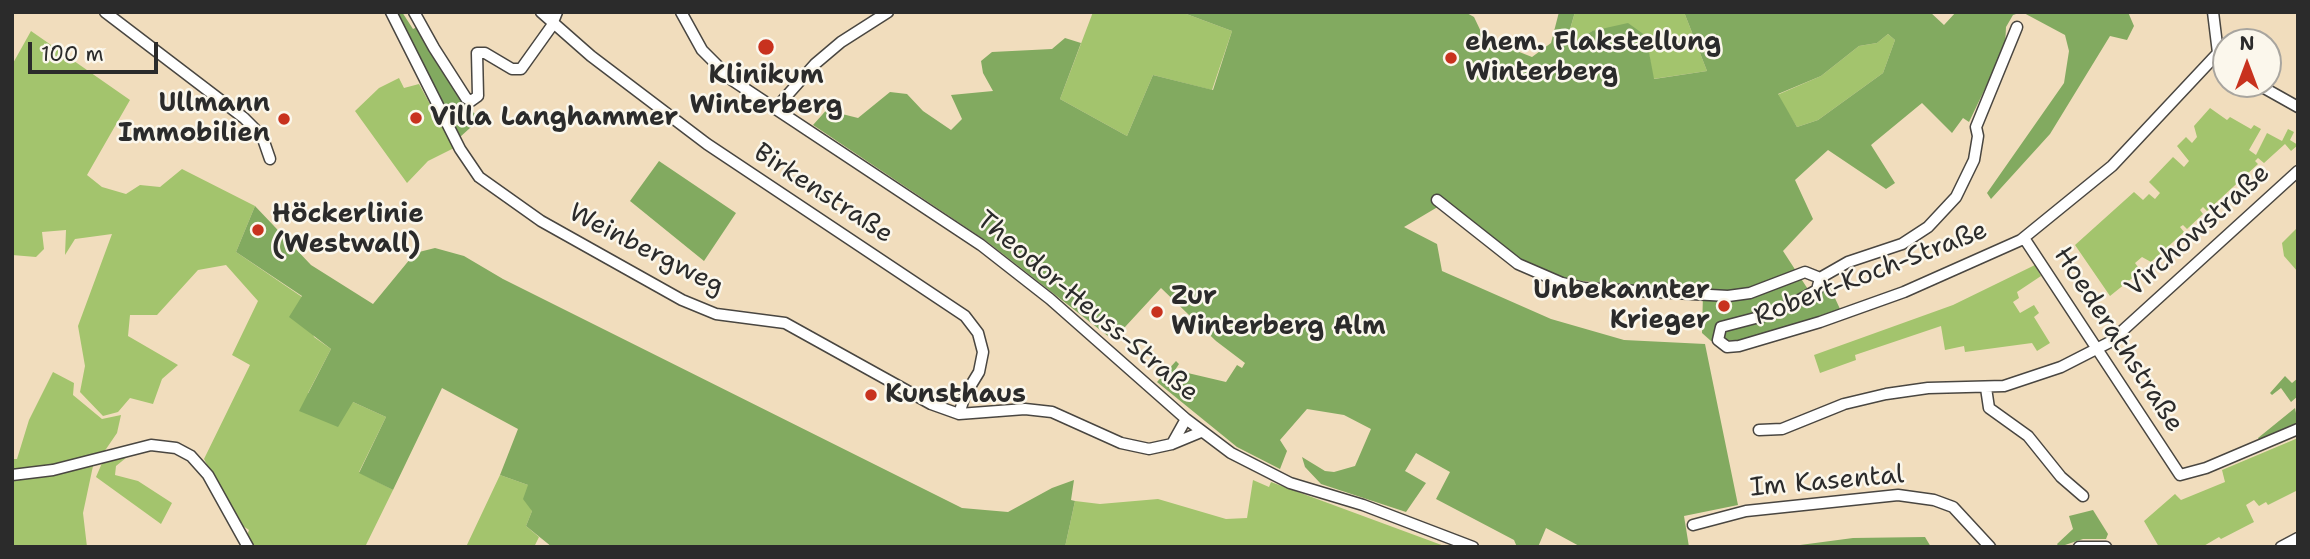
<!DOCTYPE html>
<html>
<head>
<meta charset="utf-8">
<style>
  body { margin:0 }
  #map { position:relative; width:2310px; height:559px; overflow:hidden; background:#f1ddbd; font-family:"Shantell Sans",sans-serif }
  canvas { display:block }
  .frame { position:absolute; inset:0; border:14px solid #2b2b2b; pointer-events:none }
  .north { position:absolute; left:2212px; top:28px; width:70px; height:70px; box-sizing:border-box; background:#fbf7ec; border:2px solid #a8a59f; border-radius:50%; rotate:0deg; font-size:19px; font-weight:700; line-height:28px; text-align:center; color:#2b2b2b }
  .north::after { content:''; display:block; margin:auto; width:24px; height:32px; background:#c8321e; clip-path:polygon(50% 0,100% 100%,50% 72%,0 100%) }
  .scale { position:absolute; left:28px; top:42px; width:130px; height:32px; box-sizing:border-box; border:4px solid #2b2b2b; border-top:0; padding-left:9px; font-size:21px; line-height:24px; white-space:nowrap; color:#2b2b2b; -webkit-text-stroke:5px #fbf7ec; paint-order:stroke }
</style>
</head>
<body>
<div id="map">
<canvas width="2310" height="559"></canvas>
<div class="frame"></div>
<div class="north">N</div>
<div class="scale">100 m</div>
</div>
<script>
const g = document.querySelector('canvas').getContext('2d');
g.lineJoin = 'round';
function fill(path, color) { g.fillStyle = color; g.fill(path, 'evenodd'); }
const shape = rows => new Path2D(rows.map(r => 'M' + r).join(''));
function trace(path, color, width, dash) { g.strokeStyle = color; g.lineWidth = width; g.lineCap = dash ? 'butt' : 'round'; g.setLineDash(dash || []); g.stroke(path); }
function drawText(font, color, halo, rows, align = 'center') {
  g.font = font + ' "Shantell Sans",sans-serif'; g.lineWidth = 5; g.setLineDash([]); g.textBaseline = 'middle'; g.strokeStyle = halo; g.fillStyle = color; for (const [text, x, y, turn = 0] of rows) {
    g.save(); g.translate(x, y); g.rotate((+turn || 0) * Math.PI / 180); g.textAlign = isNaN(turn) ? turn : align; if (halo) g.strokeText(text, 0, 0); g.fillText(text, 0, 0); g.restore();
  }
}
const green = shape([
  [1093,12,1181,12,1232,31,1212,90,1153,75,1127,136,1060,99],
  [1575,12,1684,12,1707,71,1653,79,1646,36,1592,31,1570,47,1566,44],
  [31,31,130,100,87,175,102,187,126,194,140,185,160,187,182,169,255,206,236,252,302,297,314,337,331,349,308,393,353,402,386,417,359,472,393,490,365,547,253,547,247,536,249,530,237,522,204,459,250,365,232,355,258,301,226,265,198,270,157,315,130,315,128,336,178,365,162,379,153,404,130,398,118,412,103,416,80,392,85,366,78,326,112,234,75,239,65,255,66,230,42,232,44,249,36,257,12,255,12,65],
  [1888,34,1895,40,1883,73,1818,120,1797,127,1777,95,1821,76,1859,46,1877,43],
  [399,78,404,88,419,84,454,148,428,161,407,183,355,111,379,88],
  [2210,108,2227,120,2230,117,2251,129,2254,125,2261,129,2249,150,2256,155,2267,133,2282,141,2288,129,2294,132,2290,140,2298,145,2291,151,2285,144,2264,163,2258,158,2255,161,2258,164,2207,211,2203,207,2200,210,2203,214,2187,229,2183,225,2180,227,2184,232,2151,262,2142,257,2135,263,2141,271,2110,296,2075,245,2134,192,2143,200,2149,194,2155,199,2160,193,2149,182,2173,157,2184,167,2189,161,2177,146,2186,137,2192,143,2197,137,2194,126],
  [2298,227,2298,272,2284,256,2282,243],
  [2035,265,2041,276,2017,292,2019,298,2013,302,2020,313,2034,305,2039,313,2034,317,2050,343,2037,351,2032,343,1965,352,1964,346,1945,350,1941,326,1855,355,1856,360,1820,373,1814,355,1953,305],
  [53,372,74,383,73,395,102,419,121,415,117,433,104,452,53,466,12,471,12,459,17,459,29,420],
  [2298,438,2298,490,2268,505,2266,502,2259,506,2254,500,2246,505,2254,522,2221,539,2219,537,2202,547,2159,547,2144,521,2175,494,2181,500,2225,482,2222,470],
  [132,453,116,466,115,475,138,481,172,503,161,524,96,477,102,463],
  [93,466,83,513,87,547,12,547,12,479],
  [500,475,528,485,532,511,526,526,539,537,534,547,466,547],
  [1253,480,1269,487,1271,482,1447,547,1065,547,1075,501,1100,504,1158,499,1226,519,1247,518]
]);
const forest = shape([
  [396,12,402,12,413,29,419,26,430,50,465,104,480,119,460,137],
  [1181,12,1465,12,1474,17,1484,38,1532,57,1551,43,1559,12,1575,12,1566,43,1569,47,1592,31,1628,23,1646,36,1654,79,1707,71,1684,12,1930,12,1944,25,1956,12,2128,12,2134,26,2127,40,2110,36,2050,134,1991,199,1987,193,2064,83,2069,51,2065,35,2022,12,2013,15,2006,27,2005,47,1969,122,1963,118,1952,133,1922,103,1871,145,1895,183,1886,189,1828,150,1795,180,1813,219,1783,251,1813,297,1824,290,1828,283,1840,309,1748,340,1711,341,1702,333,1703,293,1563,279,1504,251,1446,202,1404,227,1437,244,1442,271,1551,319,1624,340,1705,344,1738,505,1684,516,1689,547,1581,547,1546,528,1538,547,1517,547,1514,540,1436,499,1450,472,1416,453,1405,471,1426,483,1406,512,1321,484,1305,467,1302,457,1325,471,1334,472,1355,466,1371,429,1344,415,1307,409,1280,440,1287,451,1280,469,1237,447,1157,382,1176,361,1179,364,1175,370,1226,382,1237,365,1242,368,1245,363,1216,341,1161,288,1113,340,985,240,813,125,831,105,842,114,858,118,890,92,907,94,923,111,951,130,962,119,951,95,993,91,983,73,981,61,992,52,1052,49,1065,38,1081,43,1060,99,1127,136,1153,75,1213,90,1232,31],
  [1888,34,1895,40,1883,73,1818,120,1797,127,1778,94,1821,76,1859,46,1877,43],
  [659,161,736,213,704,261,630,201],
  [255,206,311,265,373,304,415,253,435,248,464,256,503,279,962,508,1008,512,1052,488,1074,480,1071,500,1075,501,1065,547,552,547,526,526,532,511,523,499,528,485,500,475,518,429,442,388,393,490,359,473,386,417,353,402,338,427,299,411,331,349,289,317,302,296,236,252],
  [2285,376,2292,383,2298,378,2298,396,2291,402,2281,388,2272,395,2270,393],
  [2295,408,2298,423,2259,440,2258,438],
  [2093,510,2108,534,2106,539,2083,539,2059,547,2057,544,2073,529,2069,516],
  [1925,537,1931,547,1785,547,1853,538]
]);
const minor = shape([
  [105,12,244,118,262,136,270,159],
  [391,12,460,149,479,177,541,221,682,300,716,314,785,323,931,404,959,414,1025,409,1052,412,1121,443,1149,449,1172,444,1186,419],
  [414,12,434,48,466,98,471,101,478,96,477,53,485,53,512,69,521,69,551,27,557,12],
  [541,12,591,56,707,144,965,316,978,333,983,352,979,372,965,395,959,414],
  [681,12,702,50,732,80,981,245,1050,299,1186,419,1231,453,1290,483,1363,505,1473,547],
  [2213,12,2218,53,2226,58],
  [2257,84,2298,107],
  [775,109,815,64,841,42,888,12],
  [1437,200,1518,264,1562,283,1584,288,1728,296,1750,293,1805,272,1820,278],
  [2024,238,2180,475,2206,468,2298,429],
  [1820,278,1817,290,1796,302,1767,315,1721,327,1718,340,1727,347,1739,346,1820,322,1904,292,2021,240,2112,166,2218,53],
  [1820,278,1848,262,1902,244,1928,227,1956,197,1974,160,1978,136,1976,127,2017,27],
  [1986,388,1989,408,2028,436,2061,477,2083,496],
  [1759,430,1782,429,1844,404,1886,394,1928,388,2004,386,2061,367,2110,342,2298,171],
  [1172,444,1201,432],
  [12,475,53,470,151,445,176,448,191,456,208,475,248,547],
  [1693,525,1746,511,1898,495,1934,500,1953,507,1990,547],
  [2079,547,2106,547],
  [2281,547,2298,538]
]);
const markers = [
  [766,47,9,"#c8321e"],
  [1451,58,7,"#c8321e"],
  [416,118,7,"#c8321e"],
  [284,119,7,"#c8321e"],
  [258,230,7,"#c8321e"],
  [1724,306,7,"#c8321e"],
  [1157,312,7,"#c8321e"],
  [871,395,7,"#c8321e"]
];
const poiNames = [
  ["ehem. Flakstellung",1465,43],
  ["Winterberg",1465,73],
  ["Klinikum",766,76,"center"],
  ["Winterberg",766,106,"center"],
  ["Ullmann",270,104,"right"],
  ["Immobilien",270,134,"right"],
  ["Villa Langhammer",430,118],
  ["Höckerlinie",272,215],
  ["(Westwall)",272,245],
  ["Unbekannter",1710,291,"right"],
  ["Krieger",1710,321,"right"],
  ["Zur",1171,297],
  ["Winterberg Alm",1171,327],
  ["Kunsthaus",885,395]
];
const streetNames = [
  ["Birkenstraße",823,194,33],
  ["Virchowstraße",2198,231,-42],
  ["Weinbergweg",646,250,27],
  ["Robert-Koch-Straße",1871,274,-21],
  ["Theodor-Heuss-Straße",1087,307,40],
  ["Hoederathstraße",2118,340,57],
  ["Im Kasental",1827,482,-5]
];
fill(green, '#a3c46d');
fill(forest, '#82aa60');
trace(minor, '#494641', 13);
trace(minor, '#fff', 10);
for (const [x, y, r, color] of markers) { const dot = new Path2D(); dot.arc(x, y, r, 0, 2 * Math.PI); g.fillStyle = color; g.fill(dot); trace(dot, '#fbf7ec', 2.5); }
drawText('bold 26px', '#2b2b2b', '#fbf7ec', poiNames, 'left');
drawText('26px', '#2b2b2b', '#fbf7ec', streetNames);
</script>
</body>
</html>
